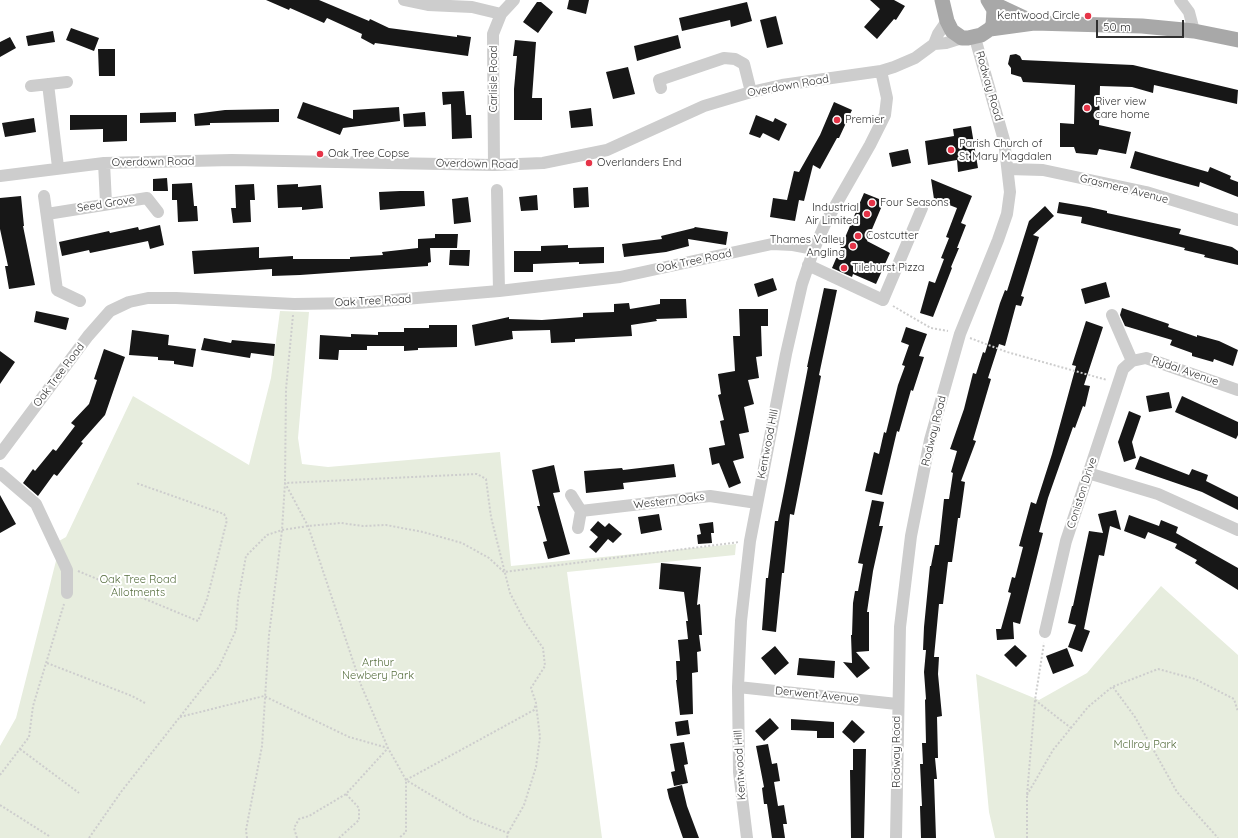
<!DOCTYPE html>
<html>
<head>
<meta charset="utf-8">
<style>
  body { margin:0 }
  #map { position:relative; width:1238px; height:838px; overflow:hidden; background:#fff; font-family:Quicksand,sans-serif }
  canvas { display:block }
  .scale { position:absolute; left:1096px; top:20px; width:88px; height:18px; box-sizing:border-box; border:2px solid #303030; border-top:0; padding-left:5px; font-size:12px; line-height:14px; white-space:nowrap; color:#303030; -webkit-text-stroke:3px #fff; paint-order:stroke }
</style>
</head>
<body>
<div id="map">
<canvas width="1238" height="838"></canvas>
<div class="scale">50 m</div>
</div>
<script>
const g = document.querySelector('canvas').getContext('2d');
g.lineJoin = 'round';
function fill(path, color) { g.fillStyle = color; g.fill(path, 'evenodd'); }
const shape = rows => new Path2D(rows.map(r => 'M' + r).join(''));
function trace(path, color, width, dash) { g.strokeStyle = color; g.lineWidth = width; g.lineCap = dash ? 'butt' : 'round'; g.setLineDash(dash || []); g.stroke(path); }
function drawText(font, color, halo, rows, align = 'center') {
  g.font = font + ' Quicksand,sans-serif'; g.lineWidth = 4; g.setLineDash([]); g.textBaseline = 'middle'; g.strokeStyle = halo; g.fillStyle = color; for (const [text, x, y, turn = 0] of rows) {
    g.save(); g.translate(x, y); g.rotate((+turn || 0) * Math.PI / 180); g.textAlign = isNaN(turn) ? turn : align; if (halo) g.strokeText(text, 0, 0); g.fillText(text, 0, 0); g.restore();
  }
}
const green = shape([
  [280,311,309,312,298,438,302,464,328,467,500,452,511,566,736,544,735,555,567,572,602,838,0,838,0,746,16,718,57,557,59,541,66,537,133,396,249,465,271,378],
  [1161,586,1238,655,1238,838,995,838,989,812,976,674,1039,700,1087,673]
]);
const building = shape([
  [266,0,319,0,369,21,370,19,389,28,457,37,457,35,471,37,468,56,375,43,374,45,361,38,362,34,327,18,324,23,290,8,289,10],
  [569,0,589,0,586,14,567,9],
  [870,0,894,0,905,6,896,20,894,19,877,39,864,27,880,9],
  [537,2,541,2,553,12,538,33,523,22],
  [747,2,752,21,731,27,730,20,682,31,679,18],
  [776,16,783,44,767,48,760,20],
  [71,28,99,38,94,51,66,40],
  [53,31,55,42,28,46,26,36],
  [678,35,681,48,637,61,634,46],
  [10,37,16,48,0,57,0,42],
  [515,40,536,42,532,98,542,98,542,120,514,120,514,89,517,56,513,56],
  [98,49,115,49,115,76,99,76],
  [1016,54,1020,56,1022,60,1133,65,1238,90,1237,104,1154,85,1153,93,1132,87,1100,86,1099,125,1131,132,1126,154,1099,149,1097,155,1076,153,1074,147,1060,147,1060,123,1074,124,1075,85,1023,82,1021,77,1011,74,1011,68,1008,64,1010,55],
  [628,67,635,94,613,99,606,72],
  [464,91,466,115,471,115,472,138,452,139,451,104,443,105,442,92],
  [303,102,353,119,353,110,399,107,400,121,343,128,340,135,297,118],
  [834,102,852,110,839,138,837,138,820,169,813,165,804,201,799,200,795,221,770,217,773,198,787,200,794,171,799,172,820,135],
  [591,108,593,126,571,128,569,111],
  [279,109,279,122,210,123,210,125,195,126,194,114,225,110],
  [176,112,176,122,140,123,140,113],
  [425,112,426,126,404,127,403,114],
  [70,115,127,115,127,141,103,142,103,129,70,130],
  [756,115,773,122,775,118,787,124,779,141,763,133,760,138,749,134],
  [34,118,36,132,5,137,2,123],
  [971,126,978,168,958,172,957,160,928,165,925,141,954,136,953,129],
  [908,149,911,163,892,167,889,153],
  [1135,151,1208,172,1210,167,1231,176,1230,179,1238,182,1238,197,1200,182,1199,187,1130,168],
  [167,178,168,191,153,191,153,179],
  [931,179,972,196,961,223,966,225,957,248,959,248,951,267,952,268,933,317,920,313,929,281,935,283,944,259,941,258,949,238,946,237,957,208,934,199],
  [192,183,194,206,197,206,198,221,178,222,177,200,172,200,172,184],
  [254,184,255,200,250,200,251,222,233,223,231,208,236,208,235,185],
  [298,184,298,187,321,185,323,208,302,210,302,207,278,208,277,185],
  [588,187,589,207,574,208,573,188],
  [400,191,424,191,425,206,380,210,379,192],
  [864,193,884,201,867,241,890,253,876,284,853,274,852,277,832,268],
  [537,195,538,210,521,211,519,197],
  [21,196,24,226,23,226,35,285,9,289,5,266,8,266,0,229,0,198],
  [468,197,471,222,454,224,452,199],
  [1059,202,1089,207,1107,211,1107,213,1181,229,1179,234,1232,247,1238,251,1238,265,1204,257,1205,255,1184,250,1185,248,1081,223,1082,217,1057,213],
  [1045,206,1054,216,1033,235,1039,237,1021,296,1024,297,1021,306,1016,305,1005,346,999,344,988,378,991,379,973,440,976,441,961,481,965,482,960,518,958,518,952,562,948,562,943,604,939,604,934,657,939,657,938,674,942,716,937,717,938,758,935,758,937,779,934,779,936,838,921,838,920,806,922,806,920,764,923,764,922,743,926,743,925,700,926,699,924,672,926,650,923,650,924,627,930,566,931,566,935,545,939,545,944,499,949,499,953,473,951,472,957,451,950,449,964,409,973,373,976,374,983,352,985,353,1000,303,1005,290,1007,291,1029,221],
  [160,225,164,245,150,249,148,241,90,253,89,250,62,256,59,242,109,231,110,233,138,227,139,230],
  [695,227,728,232,726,245,688,239,689,246,666,252,624,257,622,244,662,239,661,236,694,228],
  [435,234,458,234,457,248,430,248,431,262,428,263,428,266,300,275,272,276,272,269,194,274,192,251,259,247,259,258,293,256,293,259,350,259,350,257,383,255,382,252,418,248,418,239,435,238],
  [568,245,568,248,604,247,604,263,579,264,579,262,533,264,533,272,514,272,514,251,541,251,541,246],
  [450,250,470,250,469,266,449,265],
  [773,278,777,290,758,297,754,284],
  [1106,282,1110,297,1085,304,1081,289],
  [824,288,837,290,819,375,821,376,794,515,790,514,784,573,782,573,776,632,762,630,766,578,768,578,775,521,778,521,784,491,808,367,807,367],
  [660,299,686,299,687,318,656,319,657,321,631,325,632,336,575,339,575,342,551,343,550,330,512,331,513,339,475,346,472,325,509,317,509,319,542,320,583,317,583,313,614,312,614,304,629,303,630,309,660,304],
  [1122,308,1169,324,1168,327,1197,337,1197,335,1219,341,1238,350,1233,366,1214,359,1213,362,1192,356,1192,353,1170,345,1172,340,1125,326,1120,315],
  [739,309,768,309,768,326,761,326,762,356,756,357,759,378,748,380,754,404,744,407,749,432,739,434,744,458,733,461,741,483,729,488,719,463,712,465,709,448,725,445,720,421,724,420,718,395,721,394,718,374,735,371,733,336,740,336],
  [36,311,69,318,66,330,34,322],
  [1086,321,1103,327,1084,385,1090,386,1085,407,1083,406,1075,428,1073,427,1048,498,1039,532,1043,533,1020,624,1013,622,1014,639,997,640,996,629,1001,629,1011,593,1008,592,1012,577,1015,578,1023,547,1019,546,1031,502,1036,504,1052,454,1076,366,1072,365],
  [429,325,457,325,457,347,418,348,418,350,404,351,404,346,367,346,367,350,339,350,338,360,319,359,320,335,351,337,351,334,378,335,378,332,404,332,404,328,429,328],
  [906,327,927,334,919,356,924,357,913,391,911,390,899,432,897,431,882,495,865,491,874,452,879,454,884,432,886,433,898,385,905,366,902,365,909,345,901,342],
  [132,330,169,335,168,345,196,349,193,367,174,364,174,361,158,360,158,357,129,355],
  [204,338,231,343,232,340,275,344,274,356,251,353,250,358,201,350],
  [104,349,125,357,105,415,81,442,83,443,57,476,54,474,38,496,23,483,33,469,35,471,53,449,56,451,75,426,71,423,89,404,97,380,94,379],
  [0,351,15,362,0,384],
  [1169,392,1172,408,1149,412,1146,396],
  [1182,396,1238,422,1238,435,1236,439,1175,412],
  [1129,411,1141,416,1132,442,1136,458,1124,462,1118,442],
  [1140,456,1189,475,1192,469,1208,475,1206,481,1238,497,1238,510,1202,492,1135,469],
  [674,464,676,477,623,483,624,489,586,493,584,471,622,468,623,470],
  [554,465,560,492,553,493,570,554,548,559,543,542,547,541,537,506,540,506,532,470],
  [0,495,16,524,0,533],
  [872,500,884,502,879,526,883,526,873,571,867,612,869,612,869,651,856,652,870,668,857,678,843,662,852,663,851,635,852,635,853,603,855,591,858,591,863,564,858,563],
  [1116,510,1121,530,1110,526,1104,556,1099,555,1084,629,1090,631,1082,652,1068,647,1076,625,1068,623,1072,606,1073,606,1089,531,1103,533,1098,514],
  [659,514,662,530,641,534,638,517],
  [1129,515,1159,526,1161,520,1178,527,1176,533,1238,568,1238,590,1195,563,1197,560,1175,548,1177,544,1148,532,1145,539,1124,531],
  [598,521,605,527,609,523,622,534,613,543,608,539,596,553,589,547,598,537,590,530],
  [713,522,714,533,711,533,712,543,698,544,697,535,701,534,699,524],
  [661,563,701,567,697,605,700,604,702,635,699,635,701,651,697,652,698,672,692,673,693,714,680,715,676,680,677,680,676,661,680,661,678,640,688,639,686,621,688,621,684,592,659,589],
  [1015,645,1027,656,1016,667,1004,655],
  [775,646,789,663,775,675,761,658],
  [1067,648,1074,666,1053,674,1046,656],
  [799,658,835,661,834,678,797,675],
  [770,718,779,728,764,741,755,731],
  [791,719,834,722,834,738,817,738,817,731,791,730],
  [688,720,690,734,677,736,675,722],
  [852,720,865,732,854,743,842,732],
  [684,742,688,764,684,765,688,783,674,786,671,772,675,771,670,744],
  [768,744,772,764,777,763,780,781,774,782,778,806,784,805,787,824,783,824,785,838,772,838,767,804,764,804,762,788,764,787,756,746],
  [853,749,866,749,864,838,851,838,850,770,853,770],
  [682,785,687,806,699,838,683,838,669,798,667,789]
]);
const path = shape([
  [893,306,931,328,948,331],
  [293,315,286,389,285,483,308,526,361,685,388,748,406,780,469,818,508,833,507,838],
  [970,338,1007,352,1107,380],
  [78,571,198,621,207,599,227,520,224,514,136,483],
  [47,663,132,696,145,703],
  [1113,687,1135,717,1177,792,1218,838],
  [1035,700,1071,728],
  [180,717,264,696,349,737,388,748,346,794,359,808,359,820,339,838],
  [20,749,79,793],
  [0,775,29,737,33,706,64,604],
  [1027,795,1053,750,1088,707,1112,687,1158,669,1195,679,1234,699,1238,712],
  [0,805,49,836],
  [508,833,524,805,536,767,540,737,536,704],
  [89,838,121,792,219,667,236,630,238,600,246,556,267,535,282,530,308,526,341,523,363,526,386,525,423,532,462,543,489,558,504,572,739,542],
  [247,838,246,830,262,746,269,635,282,530,285,483,477,474,486,479,491,517,510,593,525,622,543,648,545,666,531,688,536,703,534,710,406,780,406,832,399,838],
  [297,838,294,828,299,819,309,816,346,794],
  [1027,838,1027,795,1035,700,1044,643]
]);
const minor = shape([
  [404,0,428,5,472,7,501,14],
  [1180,0,1189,12,1194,31],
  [934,44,946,43,962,38],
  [48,84,58,167],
  [31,86,67,82],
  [661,88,659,80,724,58,735,59,744,64,751,92],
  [104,163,106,203],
  [494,165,493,34,501,14,514,0],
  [1008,169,1043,170,1146,192,1238,220],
  [0,176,104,163,232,160,494,165,543,163,607,150,704,106,751,92,782,85,881,71,894,67,915,58,934,44,938,34,947,21],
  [497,190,499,291],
  [44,196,57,290,80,301],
  [47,214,147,198,158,212],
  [808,265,883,300,922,208],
  [1112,315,1132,361],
  [1132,361,1146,358,1238,390],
  [0,454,88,336,110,311,129,302,148,298,176,298,294,304,358,303,499,291,620,277,772,244,793,245,814,249],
  [0,473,36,504,67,570,67,593],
  [1088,473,1158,494,1238,530],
  [571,495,581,511,578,528],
  [581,511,710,496,757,503],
  [1045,632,1066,541,1123,369,1132,361],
  [738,687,897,704],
  [747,838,739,772,738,687,741,621,750,541,786,354,802,284,814,249,826,222,870,145,885,115,887,98,881,71],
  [896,838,900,627,911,536,930,440,960,334,998,240,1007,214,1010,192,1004,140,975,38]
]);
const major = shape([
  [942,0,947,21,952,31,962,38,968,38,981,35,990,29,993,25,994,10,988,0],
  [990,2,1033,22],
  [990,29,1034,23,1142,26,1194,31,1238,40]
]);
const markers = [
  [1088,16,4,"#e63448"],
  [1087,108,4,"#e63448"],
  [837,120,4,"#e63448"],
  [951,150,4,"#e63448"],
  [320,154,4,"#e63448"],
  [589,163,4,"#e63448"],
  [872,203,4,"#e63448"],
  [867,214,4,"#e63448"],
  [858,236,4,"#e63448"],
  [853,246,4,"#e63448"],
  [844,268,4,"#e63448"]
];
const poiNames = [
  ["Kentwood Circle",1080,16,"right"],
  ["River view",1095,102],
  ["care home",1095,115],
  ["Premier",845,120],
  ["Parish Church of",959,144],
  ["St Mary Magdalen",959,157],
  ["Oak Tree Copse",328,154],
  ["Overlanders End",597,163],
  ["Four Seasons",880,203],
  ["Industrial",859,208,"right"],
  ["Air Limited",859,221,"right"],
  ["Costcutter",866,236],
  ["Thames Valley",845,240,"right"],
  ["Angling",845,253,"right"],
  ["Tilehurst Pizza",852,268]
];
const streetNames = [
  ["Carlisle Road",494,79,-90],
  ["Overdown Road",788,86,-10],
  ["Rodway Road",989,86,74],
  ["Overdown Road",153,162,-1],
  ["Overdown Road",477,164,1],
  ["Grasmere Avenue",1124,189,14],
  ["Seed Grove",106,204,-9],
  ["Oak Tree Road",694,261,-12],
  ["Oak Tree Road",373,301,-3],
  ["Rydal Avenue",1185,371,19],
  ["Oak Tree Road",59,375,-53],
  ["Rodway Road",934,431,-76],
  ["Kentwood Hill",768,444,-79],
  ["Coniston Drive",1082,493,-72],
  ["Western Oaks",669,501,-7],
  ["Derwent Avenue",817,695,6],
  ["Rodway Road",897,752,-90],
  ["Kentwood Hill",740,765,-93]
];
const parkNames = [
  ["Oak Tree Road",138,580],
  ["Allotments",138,593],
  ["Arthur",378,663],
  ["Newbery Park",378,676],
  ["McIlroy Park",1145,745]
];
fill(green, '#e7edde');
fill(building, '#171717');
trace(path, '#cdcdcd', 2, [2, 2]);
trace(minor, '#cdcdcd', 12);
trace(major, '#a8a8a8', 15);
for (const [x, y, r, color] of markers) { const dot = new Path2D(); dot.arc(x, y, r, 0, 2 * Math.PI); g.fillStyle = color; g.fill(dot); trace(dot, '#fff', 1.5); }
drawText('11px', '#303030', '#fff', poiNames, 'left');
drawText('11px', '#303030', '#fff', streetNames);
drawText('11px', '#556d3d', '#fff', parkNames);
</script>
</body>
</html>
